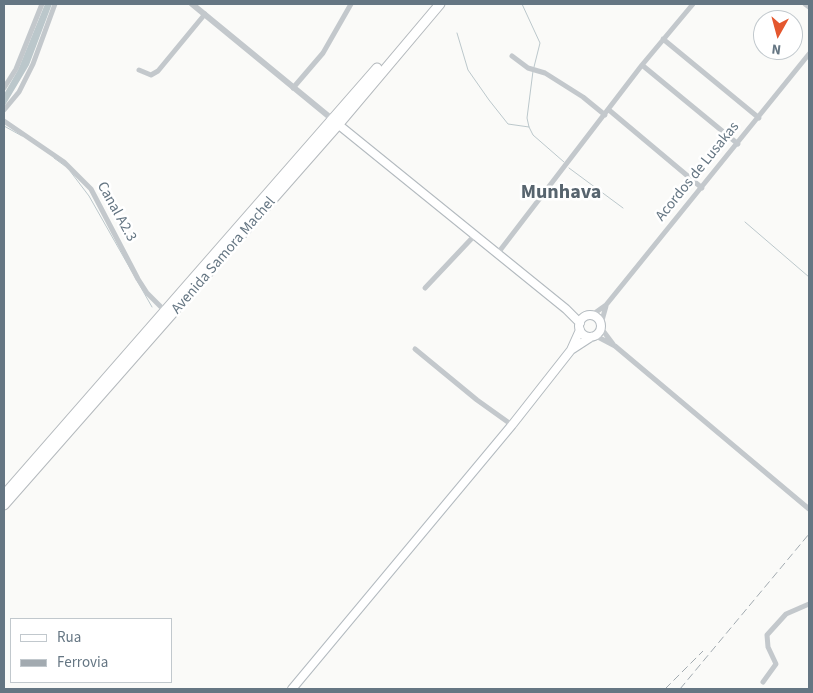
<!DOCTYPE html>
<html>
<head>
<meta charset="utf-8">
<style>
  body { margin:0 }
  #map { position:relative; width:813px; height:693px; overflow:hidden; background:#fafaf8; font-family:"Source Sans 3",sans-serif }
  canvas { display:block }
  .frame { position:absolute; inset:0; border:5px solid #657683; pointer-events:none }
  .legend { position:absolute; left:10px; top:618px; width:162px; height:65px; box-sizing:border-box; background:#fff; border:1px solid #c1c8cd; margin:0; padding:6px 9px; list-style:none; font-size:15px; color:#657683 }
  .legend li { display:flex; align-items:center; gap:10px; height:25px }
  .legend b { width:25px; border:1px solid #c1c8cd }
  .north { position:absolute; left:753px; top:10px; width:50px; height:50px; box-sizing:border-box; background:#fff; border:1px solid #c1c8cd; border-radius:50%; rotate:187deg; font-size:14px; font-weight:700; line-height:20px; text-align:center; color:#657683 }
  .north::after { content:''; display:block; margin:auto; width:18px; height:22px; background:#e4572e; clip-path:polygon(50% 0,100% 100%,50% 72%,0 100%) }
</style>
</head>
<body>
<div id="map">
<canvas width="813" height="693"></canvas>
<div class="frame"></div>
<ul class="legend">
<li><b style="height:6px;background:#fff"></b>Rua</li>
<li><b style="height:6px;background:#a2aab0"></b>Ferrovia</li>
</ul>
<div class="north">N</div>
</div>
<script>
const g = document.querySelector('canvas').getContext('2d');
g.lineJoin = 'round';
function fill(path, color) { g.fillStyle = color; g.fill(path, 'evenodd'); }
const shape = rows => new Path2D(rows.map(r => 'M' + r).join(''));
function trace(path, color, width, dash) { g.strokeStyle = color; g.lineWidth = width; g.lineCap = dash ? 'butt' : 'round'; g.setLineDash(dash || []); g.stroke(path); }
function drawText(font, color, halo, rows, align = 'center') {
  g.font = font + ' "Source Sans 3",sans-serif'; g.lineWidth = 5; g.setLineDash([]); g.textBaseline = 'middle'; g.strokeStyle = halo; g.fillStyle = color; for (const [text, x, y, turn = 0] of rows) {
    g.save(); g.translate(x, y); g.rotate((+turn || 0) * Math.PI / 180); g.textAlign = isNaN(turn) ? turn : align; if (halo) g.strokeText(text, 0, 0); g.fillText(text, 0, 0); g.restore();
  }
}
const water = shape([
  [45,4,52,4,29,65,4,107,4,94,18,70]
]);
const stream = shape([
  [522,4,540,43,534,67],
  [457,33,468,70,489,100,508,124,529,127],
  [533,71,527,118,529,127,533,135,564,162],
  [4,126,22,136],
  [54,158,65,166],
  [569,168,623,208],
  [70,171,89,196,152,307],
  [745,222,809,277]
]);
const minor = shape([
  [805,4,809,7],
  [663,39,759,118],
  [512,56,528,68,545,73,583,97,605,115],
  [642,65,738,144],
  [139,70,151,75,158,71,205,14],
  [4,88,16,69,42,4],
  [293,88,323,53,351,4],
  [4,110,19,92,33,64,55,4],
  [609,110,702,188],
  [4,121,64,162,91,189,138,279,147,293,166,312],
  [498,253,642,65,693,4],
  [425,288,475,235],
  [592,315,606,305,809,54],
  [601,324,606,306],
  [601,328,613,344],
  [596,336,615,346,809,509],
  [415,349,477,400,512,425],
  [763,682,776,664,768,647,767,635,786,614,809,604]
]);
const tertiary = shape([
  [192,4,332,119]
]);
const secondary = shape([
  [334,121,566,309,580,323],
  '579 326a11 11 0 1 1 22 0a11 11 0 1 1-22 0Z',
  [571,350,591,337],
  [292,689,512,425,571,350,580,330]
]);
const trunk = shape([
  [4,495,377,68],
  [4,505,338,125,440,4]
]);
const rail = shape([
  [665,689,703,651],
  [680,689,809,534]
]);
const streetNames = [
  ["Acordos de Lusakas",698,172,-51],
  ["Canal A2.3",116,212,61],
  ["Avenida Samora Machel",224,256,-49]
];
const districtNames = [
  ["Munhava",561,194]
];
fill(water, '#bbc7cb');
trace(stream, '#bbc7cb', 1);
trace(secondary, '#b3babf', 10);
trace(trunk, '#b4b9bd', 11);
trace(minor, '#c3c8cc', 5);
trace(tertiary, '#c3c8cc', 6);
trace(secondary, '#fff', 8);
trace(trunk, '#fff', 9);
trace(rail, '#a2aab0', 1, [8, 4]);
drawText('15px', '#657683', '#fff', streetNames);
drawText('bold 20px', '#57646e', '#fff', districtNames);
</script>
</body>
</html>
